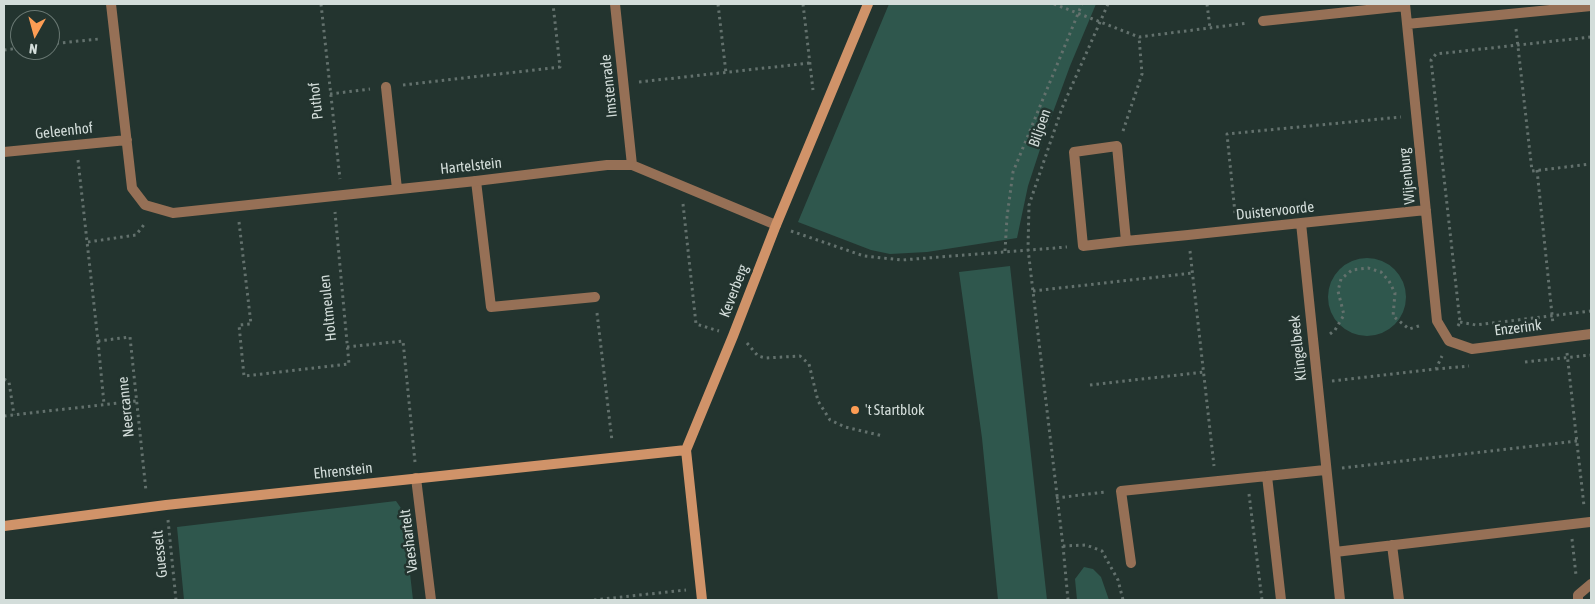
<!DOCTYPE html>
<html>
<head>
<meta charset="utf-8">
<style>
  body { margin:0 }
  #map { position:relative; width:1595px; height:604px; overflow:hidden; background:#23342f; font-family:"Asap Condensed",sans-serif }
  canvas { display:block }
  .frame { position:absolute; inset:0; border:5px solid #d3ddda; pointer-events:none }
  .north { position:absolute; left:10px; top:10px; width:50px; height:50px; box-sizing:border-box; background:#23342f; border:1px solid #697873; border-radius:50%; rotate:187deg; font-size:14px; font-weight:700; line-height:20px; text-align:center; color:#d3ddda }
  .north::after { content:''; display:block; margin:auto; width:18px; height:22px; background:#fd9d54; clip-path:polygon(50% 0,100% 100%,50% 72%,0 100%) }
</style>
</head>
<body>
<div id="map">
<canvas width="1595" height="604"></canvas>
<div class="frame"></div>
<div class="north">N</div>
</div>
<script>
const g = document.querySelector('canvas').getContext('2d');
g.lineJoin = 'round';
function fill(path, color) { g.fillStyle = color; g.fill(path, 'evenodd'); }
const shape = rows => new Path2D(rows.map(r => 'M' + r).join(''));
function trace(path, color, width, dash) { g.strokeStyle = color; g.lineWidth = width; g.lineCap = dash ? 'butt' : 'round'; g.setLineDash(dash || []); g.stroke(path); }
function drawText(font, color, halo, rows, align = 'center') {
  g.font = font + ' "Asap Condensed",sans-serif'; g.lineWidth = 5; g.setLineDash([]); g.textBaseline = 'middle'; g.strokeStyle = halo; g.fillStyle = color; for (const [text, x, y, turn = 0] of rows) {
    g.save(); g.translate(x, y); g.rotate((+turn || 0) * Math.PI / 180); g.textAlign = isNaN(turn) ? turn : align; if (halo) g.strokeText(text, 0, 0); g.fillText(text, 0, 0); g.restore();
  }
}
const green = shape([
  [889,4,1096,4,1070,66,1045,134,1028,186,1017,238,927,252,890,254,871,250,798,222],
  '1328 297a39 39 0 1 1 78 0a39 39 0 1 1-78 0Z',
  [1010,266,1047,600,998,600,982,438,959,272],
  [396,501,403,511,413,600,184,600,177,527],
  [1084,567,1093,569,1101,577,1109,600,1077,600,1075,579]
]);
const path = shape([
  [321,4,340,179],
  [718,4,726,73],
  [803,4,813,90],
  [1054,4,1139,37,1248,23],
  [1207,4,1210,28],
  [1516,29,1532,171,1591,164],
  [50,44,99,39],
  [4,50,20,48],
  [639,82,810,63],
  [403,85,560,67,553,4],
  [330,94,370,89],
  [1123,131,1142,74,1139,37],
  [78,160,98,341,130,337,146,491],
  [1537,170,1553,324],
  [683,204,696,324,719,331],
  [1235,213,1227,134,1401,117],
  [239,222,251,324,239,325,244,376,349,364,335,212],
  [791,231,864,256,902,260,1067,247],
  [88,242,136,235,146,222],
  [1005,251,1007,217,1013,172,1082,4],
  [1190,251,1214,466],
  [1033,291,1193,273],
  [597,313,612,441],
  [1460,322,1476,325,1591,311],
  [1458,326,1460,322,1431,60,1436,54,1591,37],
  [1330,334,1335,330,1344,315,1338,291,1341,279,1352,270,1368,268,1381,272,1389,281,1395,293,1393,316,1409,329,1422,325],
  [98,341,104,404],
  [747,343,758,356,766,358,800,356,809,364,818,401,830,420,845,427,883,436],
  [347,347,403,341,415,462],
  [1567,353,1584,506],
  [1525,362,1591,355],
  [1436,369,1469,366],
  [4,379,9,382,14,415],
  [1332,381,1436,369,1442,356],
  [1090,385,1204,372],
  [4,416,136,401],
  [1342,468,1577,441],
  [1249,494,1262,600],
  [1056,498,1105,492],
  [168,520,176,600],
  [1572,539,1576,575],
  [1063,546,1086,545,1102,551,1118,580,1123,600],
  [594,600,686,590],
  [1068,600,1063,546,1028,249,1029,205,1062,108,1108,4]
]);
const lane = shape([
  [476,181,491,307,595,297]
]);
const street = shape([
  [111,4,132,188,145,205,173,213,476,181,607,165,632,165,776,225],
  [615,4,632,165],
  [1405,4,1437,321,1449,341,1472,349,1591,334],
  [1263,21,1405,6],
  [1407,24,1591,6],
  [386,87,397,189],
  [4,152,127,140],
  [1301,223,1340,600],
  [1126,241,1117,146,1074,152,1083,246,1126,241,1188,235,1301,223,1426,210],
  [416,478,431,600],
  [1392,545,1399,600],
  [1335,552,1590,522],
  [1131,563,1121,491,1267,476],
  [1281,600,1267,476,1325,470],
  [1578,600,1578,595,1591,584]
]);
const secondary = shape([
  [4,526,166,505,686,450],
  [702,600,686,450,733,336,776,225,868,4]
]);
const markers = [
  [855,410,5,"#fd9d54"]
];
const streetNames = [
  ["Imstenrade",609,86,-96],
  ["Puthof",316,101,-96],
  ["Biljoen",1040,128,-71],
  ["Geleenhof",64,131,-6],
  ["Hartelstein",471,166,-6],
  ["Wijenburg",1407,176,-96],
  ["Duistervoorde",1275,211,-6],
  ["Keverberg",734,291,-69],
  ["Holtmeulen",328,308,-96],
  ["Enzerink",1518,328,-7],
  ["Klingelbeek",1298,348,-96],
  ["Neercanne",126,407,-96],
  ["Ehrenstein",343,471,-6],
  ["Vaeshartelt",409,541,-97],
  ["Guesselt",160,554,-96]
];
const poiNames = [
  ["'t Startblok",865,410]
];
fill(green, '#2f574d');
trace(path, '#63716d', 3, [2.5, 4]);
trace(lane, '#967056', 10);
trace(street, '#967056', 10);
trace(secondary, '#d09369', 10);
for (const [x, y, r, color] of markers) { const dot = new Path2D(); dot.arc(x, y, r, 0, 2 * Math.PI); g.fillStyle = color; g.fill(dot); trace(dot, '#23342f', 2); }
drawText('15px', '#d3ddda', '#23342f', streetNames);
drawText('15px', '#d3ddda', '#23342f', poiNames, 'left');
</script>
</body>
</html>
